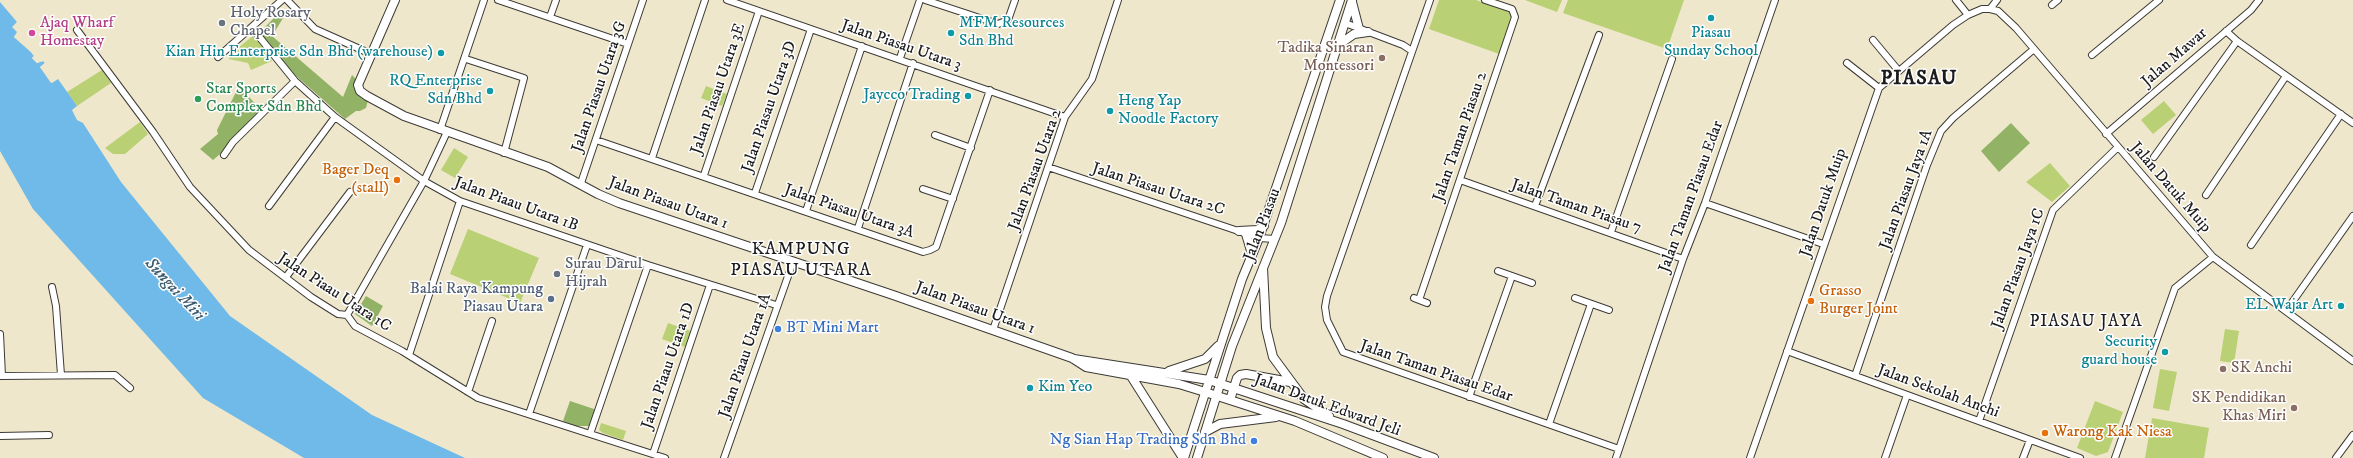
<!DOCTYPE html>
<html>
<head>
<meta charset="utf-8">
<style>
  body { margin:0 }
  canvas { display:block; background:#efe7cb }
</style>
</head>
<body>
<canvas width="2353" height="458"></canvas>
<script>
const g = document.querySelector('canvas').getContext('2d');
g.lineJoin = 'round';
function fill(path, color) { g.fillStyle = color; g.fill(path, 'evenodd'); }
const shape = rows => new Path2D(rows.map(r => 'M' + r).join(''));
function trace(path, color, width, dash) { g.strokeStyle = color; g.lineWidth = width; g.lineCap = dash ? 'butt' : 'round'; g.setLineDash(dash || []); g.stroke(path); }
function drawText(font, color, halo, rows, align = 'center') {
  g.font = font + ' "IM FELL DW Pica",serif'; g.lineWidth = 3; g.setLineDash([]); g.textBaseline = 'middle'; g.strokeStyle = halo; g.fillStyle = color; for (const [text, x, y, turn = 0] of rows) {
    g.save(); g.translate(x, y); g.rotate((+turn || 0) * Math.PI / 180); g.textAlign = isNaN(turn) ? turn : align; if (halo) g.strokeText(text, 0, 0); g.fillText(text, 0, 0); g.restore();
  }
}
const green = shape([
  [1439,0,1476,0,1517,15,1502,55,1429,29],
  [1525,0,1562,0,1557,12],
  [1568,0,1684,0,1667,49,1563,13],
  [254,35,272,61,251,70,248,63,229,59,228,56],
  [102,70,111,83,77,106,67,92],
  [706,86,727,94,722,106,701,98],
  [2164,101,2176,115,2153,134,2141,120],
  [140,122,148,134,125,154,113,154,105,148],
  [454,148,468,157,455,178,441,170],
  [2050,163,2070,186,2052,202,2026,182],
  [468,229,539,258,520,303,450,274],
  [668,323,691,331,685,347,662,339],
  [2225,329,2239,331,2234,363,2220,361],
  [2160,369,2177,372,2169,411,2153,408],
  [2095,401,2123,412,2108,452,2096,456,2077,448],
  [2152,418,2209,428,2204,458,2145,458],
  [601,423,626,431,623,440,603,433,599,430]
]);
const forest = shape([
  [282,10,285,15,272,36,343,97,352,75,357,80,368,100,366,108,360,111,356,111,345,119,295,75,262,35,263,29],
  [239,86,261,110,220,154,213,160,200,149,218,134,217,130],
  [2011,123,2030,143,1999,172,1981,151],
  [366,296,383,306,372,326,355,314],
  [570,401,597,410,591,426,576,426,563,421]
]);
const water = shape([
  [0,2,17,22,13,27,18,32,14,37,31,52,34,56,32,58,37,63,43,61,45,63,40,67,52,83,58,79,77,106,72,110,77,120,83,123,121,182,230,316,372,415,465,458,304,458,203,398,33,209,0,151]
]);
const pier = shape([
  [17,22,19,23,15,27,20,32,16,36,33,50,37,61,43,59,47,62,43,67,52,80,59,77,51,83,40,67,45,63,43,61,37,63,32,58,34,56,31,52,14,37,17,32,12,27]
]);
const minor = shape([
  [287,0,315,29,371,54],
  [498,0,628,44],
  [727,0,1065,117],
  [925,0,998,24,1008,20,1015,0],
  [1430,0,1327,296,1325,307,1327,320,1343,352,1619,449],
  [1956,0,1968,15],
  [2052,5,2058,0],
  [1990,9,1997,0],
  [550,17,556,0],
  [1345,23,1403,45,1412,51],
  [252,28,295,81,335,117,424,181,460,201,648,265,776,305],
  [77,30,153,132,190,187,249,250,311,297,338,314,347,315,355,326,402,351,478,398,665,458],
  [2226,31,2237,41],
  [1873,40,1898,70],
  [2092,55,2159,0],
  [218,57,282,0],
  [900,58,920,0],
  [466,59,524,78,504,153],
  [1847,63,1879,88],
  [440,130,484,0],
  [2106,134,2251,10,2259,0],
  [935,135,971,148],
  [596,140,923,252,930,250,936,247,990,90],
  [224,155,233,142,295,81],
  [2154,157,2237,41,2353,123],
  [652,158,705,0],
  [1048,167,1259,238,1275,239],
  [704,175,759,11],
  [1460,180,1683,259],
  [581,183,643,0],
  [923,189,953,199],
  [755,193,811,29],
  [2206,195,2286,76],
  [1705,203,1823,244],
  [269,206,335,117],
  [1535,206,1599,35],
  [806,211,862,46],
  [858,228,913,63],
  [1611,232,1672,59],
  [2251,245,2341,114],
  [1498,271,1532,283],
  [286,277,350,192],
  [52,287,56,306,61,375],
  [1414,298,1427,303],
  [1575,298,1609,310],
  [1419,300,1515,17,1512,9,1485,0],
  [2286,311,2353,216],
  [347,315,424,181,447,132],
  [993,330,1065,117,1092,79,1118,0],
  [0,334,2,376],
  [1787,351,2080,458],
  [409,355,460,201],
  [0,376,115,375,130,388],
  [1855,376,1927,165,1941,131,1953,118,2034,49],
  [468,392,492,321],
  [1469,397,1512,276],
  [529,414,587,245],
  [1979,421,2053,210,2118,147],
  [1549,424,1591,304],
  [590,434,648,265],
  [0,436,49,435],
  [653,454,710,285],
  [724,458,793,262],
  [1616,458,1683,259,1705,203,1775,0],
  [1750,458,1879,88,1953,25,1968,15,1982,9,1990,9,1998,11,2016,28,2213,257,2353,361],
  [1885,458,1907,395],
  [2023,458,2030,440],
  [2115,458,2175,288,2213,257],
  [2336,458,2353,435]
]);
const tertiary = shape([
  [395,0,358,85,360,91,367,96,404,116,548,167,598,194,619,203,893,295,1072,358,1086,367,1179,384,1205,392,1295,421,1383,458],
  [1352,2,1359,29],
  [1337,46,1354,34,1368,32],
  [1239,231,1257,230,1264,226],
  [1246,234,1252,254],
  [1263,268,1266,328,1273,357,1304,399,1329,416],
  [1074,359,1209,380,1343,424,1434,458],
  [1169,371,1205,359,1218,346],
  [1131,376,1183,458],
  [1230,400,1237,378,1240,375,1246,374,1290,382],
  [1205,432,1220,424,1276,417],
  [1184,458,1242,279,1259,238,1340,0],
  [1197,458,1232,346,1281,223,1352,0]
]);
const markers = [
  [1711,18,4,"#0f9aa8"],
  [222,23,4,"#6b7280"],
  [32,33,4,"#d1479c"],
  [951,33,4,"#0f9aa8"],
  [441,53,4,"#0f9aa8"],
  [1382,58,4,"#8d6e63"],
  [490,91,4,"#0f9aa8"],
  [968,96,4,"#0f9aa8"],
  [198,99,4,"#2e9e5b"],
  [1110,111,4,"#0f9aa8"],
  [397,180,4,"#e8710a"],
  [557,274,4,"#6b7280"],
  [551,299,4,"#5c6f8a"],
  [1811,301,4,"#e8710a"],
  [2341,306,4,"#0f9aa8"],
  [778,329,4,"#3f7fe0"],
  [2165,352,4,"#0f9aa8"],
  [2223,369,4,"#8d6e63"],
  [1030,388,4,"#0f9aa8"],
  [2294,408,4,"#8d6e63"],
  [2045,433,4,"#e8710a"],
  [1254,441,4,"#3f7fe0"]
];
const worshipNames = [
  ["Holy Rosary",230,14],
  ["Chapel",230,32],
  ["Surau Darul",565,265],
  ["Hijrah",565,283]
];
const hotelNames = [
  ["Ajaq Wharf",40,24],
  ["Homestay",40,42]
];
const cultureNames = [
  ["MFM Resources",959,24,"left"],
  ["Sdn Bhd",959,42,"left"],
  ["Piasau",1711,34,"center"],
  ["Sunday School",1711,52,"center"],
  ["Kian Hin Enterprise Sdn Bhd (warehouse)",433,53],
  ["RQ Enterprise",482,82],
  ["Sdn Bhd",482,100],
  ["Jaycco Trading",960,96],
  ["Heng Yap",1118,102,"left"],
  ["Noodle Factory",1118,120,"left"],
  ["EL Wajar Art",2333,306],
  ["Security",2157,343],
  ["guard house",2157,361],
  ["Kim Yeo",1038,388,"left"]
];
const streetNames = [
  ["Jalan Piasau Utara 3",901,46,19],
  ["Jalan Mawar",2175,58,-41],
  ["Jalan Piasau Utara 3G",600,87,-71],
  ["Jalan Piasau Utara 3E",719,89,-71],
  ["Jalan Piasau Utara 3D",770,107,-71],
  ["Jalan Taman Piasau 2",1461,137,-71],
  ["Jalan Piasau Utara 2",1036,170,-70],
  ["Jalan Datuk Muip",2170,188,49],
  ["Jalan Piasau Utara 2C",1158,190,18],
  ["Jalan Piasau Jaya 1A",1907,190,-70],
  ["Jalan Taman Piasau Edar",1692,197,-70],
  ["Jalan Datuk Muip",1824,203,-71],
  ["Jalan Piasau Utara 1",668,204,20],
  ["Jalan Piaau Utara 1B",516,205,20],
  ["Jalan Taman Piasau 7",1576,207,19],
  ["Jalan Piasau Utara 3A",849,212,19],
  ["Jalan Piasau",1263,225,-69],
  ["Jalan Piasau Jaya 1C",2019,269,-70],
  ["Jalan Piaau Utara 1C",334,293,33],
  ["Jalan Piasau Utara 1",975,309,20],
  ["Jalan Piaau Utara 1A",746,356,-71],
  ["Jalan Piaau Utara 1D",669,366,-71],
  ["Jalan Taman Piasau Edar",1436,372,19],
  ["Jalan Sekolah Anchi",1938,392,20],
  ["Jalan Datuk Edward Jeli",1327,406,20]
];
const educationNames = [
  ["Tadika Sinaran",1374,49],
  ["Montessori",1374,67],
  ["SK Anchi",2231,369,"left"],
  ["SK Pendidikan",2286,399],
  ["Khas Miri",2286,417]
];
const leisureNames = [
  ["Star Sports",206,90],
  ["Complex Sdn Bhd",206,108]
];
const foodNames = [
  ["Bager Deq",389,171,"right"],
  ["(stall)",389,189,"right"],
  ["Grasso",1819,292],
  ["Burger Joint",1819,310],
  ["Warong Kak Niesa",2053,433]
];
const serviceNames = [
  ["Balai Raya Kampung",543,290],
  ["Piasau Utara",543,308]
];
const shopNames = [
  ["BT Mini Mart",786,329],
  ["Ng Sian Hap Trading Sdn Bhd",1246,441,"right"]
];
const waterNames = [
  ["Sungai Miri",174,290,47]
];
const neighbourhoodNames = [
  ["PIASAU JAYA",2086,322]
];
const quarterNames = [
  ["KAMPUNG",801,250],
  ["PIASAU UTARA",801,271]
];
const districtNames = [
  ["PIASAU",1919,80]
];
fill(green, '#b9d074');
fill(forest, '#92b266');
fill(water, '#6fbae8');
fill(pier, '#efe7cb');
trace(minor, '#3c3a36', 8);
trace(tertiary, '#3c3a36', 10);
trace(minor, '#fff', 6);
trace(tertiary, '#fff', 8);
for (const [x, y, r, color] of markers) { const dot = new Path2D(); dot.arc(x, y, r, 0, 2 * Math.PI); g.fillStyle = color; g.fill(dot); trace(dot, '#fff', 1.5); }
drawText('16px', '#5b616d', '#fff', worshipNames, 'left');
drawText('16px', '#b23c85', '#fff', hotelNames, 'left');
drawText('16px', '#0d838f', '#fff', cultureNames, 'right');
drawText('16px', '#1c1c1c', '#fff', streetNames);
drawText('16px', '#785e54', '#fff', educationNames, 'right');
drawText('16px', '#27864d', '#fff', leisureNames, 'left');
drawText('16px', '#c56008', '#fff', foodNames, 'left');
drawText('16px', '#4e5e75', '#fff', serviceNames, 'right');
drawText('16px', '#366cbe', '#fff', shopNames, 'left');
drawText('italic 17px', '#3d5b6e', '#fff', waterNames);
g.letterSpacing = '1px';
drawText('17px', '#1c1c1c', '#fff', neighbourhoodNames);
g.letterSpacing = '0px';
g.letterSpacing = '1px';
drawText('18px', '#1c1c1c', '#fff', quarterNames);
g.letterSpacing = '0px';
g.letterSpacing = '1px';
drawText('bold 20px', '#1c1c1c', '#fff', districtNames);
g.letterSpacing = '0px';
</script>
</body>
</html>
